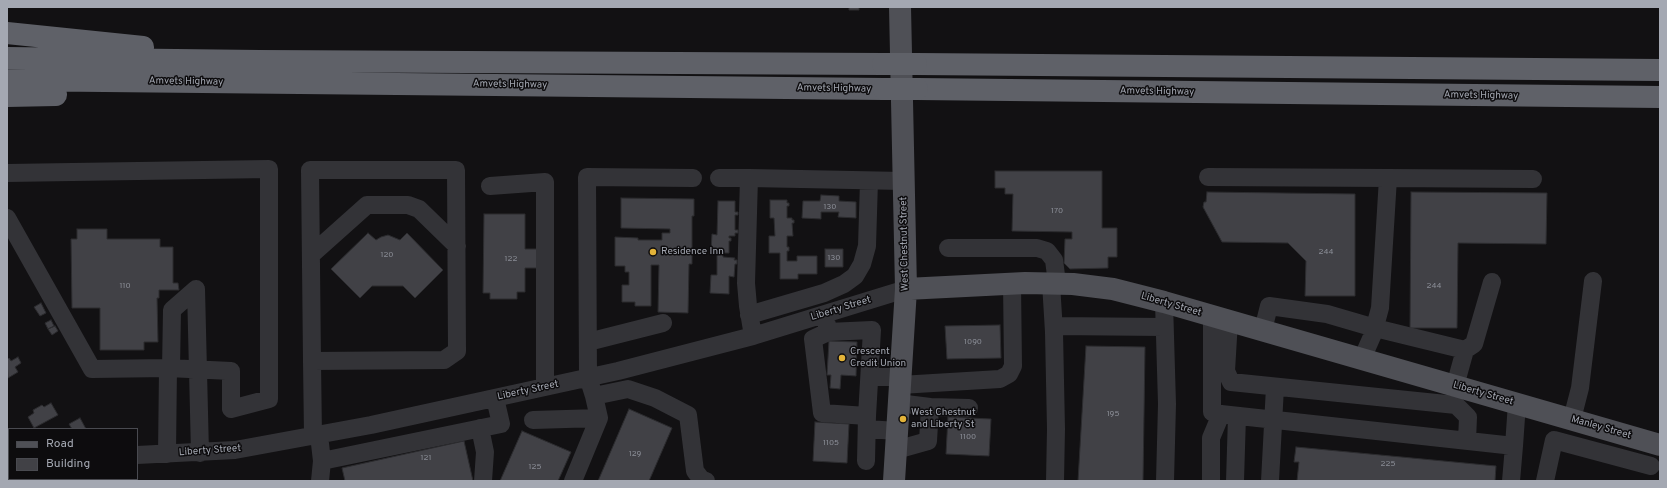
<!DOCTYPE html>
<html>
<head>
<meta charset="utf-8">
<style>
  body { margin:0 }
  #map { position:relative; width:1667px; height:488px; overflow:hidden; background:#121113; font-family:Overpass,sans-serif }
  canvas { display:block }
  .frame { position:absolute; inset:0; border:8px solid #a4a8b2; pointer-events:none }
  .legend { position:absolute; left:8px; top:428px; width:130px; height:52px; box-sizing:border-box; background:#0d0c0e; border:1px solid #494a50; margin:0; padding:5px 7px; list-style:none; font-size:12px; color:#a4a8b2 }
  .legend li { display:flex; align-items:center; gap:8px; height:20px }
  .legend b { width:20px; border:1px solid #494a50 }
</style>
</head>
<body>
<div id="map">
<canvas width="1667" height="488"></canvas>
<div class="frame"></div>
<ul class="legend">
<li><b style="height:5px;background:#4f5056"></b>Road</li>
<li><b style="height:11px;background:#414146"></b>Building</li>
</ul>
</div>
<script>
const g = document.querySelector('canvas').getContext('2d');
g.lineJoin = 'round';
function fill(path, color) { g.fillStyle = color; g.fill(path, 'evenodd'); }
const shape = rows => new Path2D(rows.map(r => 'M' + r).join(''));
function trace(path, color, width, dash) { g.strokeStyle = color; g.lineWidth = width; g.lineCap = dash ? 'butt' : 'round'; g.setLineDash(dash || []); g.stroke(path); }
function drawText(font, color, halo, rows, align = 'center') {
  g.font = font + ' Overpass,sans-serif'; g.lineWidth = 3; g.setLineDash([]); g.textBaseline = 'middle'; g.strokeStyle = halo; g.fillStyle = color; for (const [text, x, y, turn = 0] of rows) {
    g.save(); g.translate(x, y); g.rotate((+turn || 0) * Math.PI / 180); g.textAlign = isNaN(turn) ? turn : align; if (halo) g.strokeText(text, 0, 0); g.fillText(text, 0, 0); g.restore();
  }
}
const building = shape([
  [849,7,859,7,859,10,849,10,849,7],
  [995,171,1102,171,1102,228,1117,228,1117,257,1108,257,1108,268,1070,269,1064,263,1065,239,1072,239,1072,232,1012,231,1013,194,1005,194,1005,188,995,188,995,171],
  [1207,192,1355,194,1355,296,1305,296,1306,261,1288,243,1222,242,1203,207,1204,202,1206,202,1207,192],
  [1411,192,1547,193,1546,244,1458,243,1457,328,1410,328,1411,192],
  [821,195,839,196,839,201,856,202,856,218,838,217,839,212,821,212,821,219,802,218,803,201,820,201,821,195],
  [621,198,694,199,694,216,692,216,692,264,689,264,688,313,658,312,659,265,651,265,651,306,635,306,635,302,622,302,622,285,629,285,629,272,625,272,625,266,615,266,615,237,638,238,638,240,662,240,662,233,670,233,670,229,621,228,621,198],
  [770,200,787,200,787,203,789,203,789,206,787,206,787,218,792,218,792,220,794,220,794,223,792,223,793,236,787,236,787,247,789,247,789,251,787,251,787,261,797,261,797,256,817,256,817,274,798,274,798,279,780,279,780,253,769,253,769,236,775,236,774,218,770,218,770,200],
  [718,201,735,201,735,212,738,212,738,215,735,215,735,230,738,230,738,233,735,233,735,236,729,236,729,238,731,238,731,241,729,241,729,253,723,253,723,257,735,258,734,260,737,260,737,264,735,264,734,277,729,276,729,294,710,293,711,275,717,275,717,253,711,252,712,234,717,235,718,201],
  [484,214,525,214,525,249,539,249,539,268,525,268,525,292,517,292,517,299,490,299,490,293,483,293,484,214],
  [77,229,107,229,107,239,160,239,160,247,173,247,173,283,178,283,179,290,159,290,159,298,157,298,158,342,144,342,144,350,100,350,100,308,72,308,71,239,77,239,77,229],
  [368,233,376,240,381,237,388,235,400,240,407,233,443,270,415,298,403,286,372,286,360,298,331,269,368,233],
  [825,249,843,249,843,267,825,267,825,249],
  [41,303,46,313,40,316,34,307,41,303],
  [51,320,54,326,48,329,45,323,51,320],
  [1000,325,1001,358,947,359,945,326,1000,325],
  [55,326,58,331,52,335,48,329,55,326],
  [829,341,857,342,856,376,841,375,840,389,830,388,831,375,827,375,829,341],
  [1086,346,1145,347,1143,481,1078,481,1086,346],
  [18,357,21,363,15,367,18,372,8,378,7,360,9,358,11,361,18,357],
  [51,403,58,415,34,428,28,417,34,413,33,410,42,405,44,407,51,403],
  [629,409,672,428,649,481,598,481,629,409],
  [948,417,991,419,989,456,946,454,948,417],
  [80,418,86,429,72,429,69,424,80,418],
  [815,422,849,424,847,463,813,461,815,422],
  [522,431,571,452,558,481,500,481,522,431],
  [464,441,473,481,345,481,342,468,464,441],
  [1296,447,1496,466,1495,481,1297,481,1299,462,1294,462,1296,447],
  [7,478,9,479,55,481,7,481,7,478]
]);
const minor = shape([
  [7,173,269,169,269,399,231,409,231,371,168,368,92,369,7,218],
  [1208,177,1388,178],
  [693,178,587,177,588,377,594,396,628,389,655,398,688,415,695,471,702,480,706,481],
  [719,178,749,178],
  [490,186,545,182,545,387],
  [948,248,1037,248,1047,251,1054,260,1057,283],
  [311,255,367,205,408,205,419,209,457,246],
  [1051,283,1054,332,1056,429,1055,481],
  [196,289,200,453],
  [1164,302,1167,404,1165,481],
  [825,314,828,332,813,339,822,413,867,416,866,461],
  [749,315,824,293,844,284,855,276,862,264,867,246,869,181],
  [1212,316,1212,412,1221,414,1514,446,1517,403],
  [1229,321,1226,371,1231,382,1456,405,1468,417,1467,441],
  [1054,326,1164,327],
  [1263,330,1269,306,1327,314,1375,328,1465,350,1455,386],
  [828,332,872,330,867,416],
  [753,336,748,306,746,283,749,178,904,181],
  [588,342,663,323],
  [1465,350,1474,344,1492,282],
  [1362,359,1373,334,1380,308,1388,178,1533,179],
  [312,361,444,360,457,351,456,170,310,170,312,361,313,436],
  [171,369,172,310,196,289],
  [870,377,900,377],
  [900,385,1000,379,1009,374,1013,366,1012,283],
  [930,407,969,408],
  [1572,419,1580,388,1593,281],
  [533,420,599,418],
  [480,428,485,452,483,481],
  [867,429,897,431],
  [319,435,322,461,501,424,495,398],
  [7,449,9,449],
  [896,450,928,441,930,407,898,403],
  [167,454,168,368],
  [137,455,235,450,371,425,618,371,753,336,906,289],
  [118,481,118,479],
  [320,481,322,461],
  [573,481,599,418,594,396],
  [1211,481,1211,438,1221,414],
  [1235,481,1237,416],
  [1270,481,1275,387],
  [1511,481,1514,446],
  [1545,481,1554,440,1651,466]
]);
const major = shape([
  [906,289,1025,283,1073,284,1113,289,1164,302,1660,445],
  [894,481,906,289,900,7]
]);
const highway = shape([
  [7,33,143,47],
  [7,58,260,61,883,64],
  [916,64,1660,70],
  [7,80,884,89],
  [917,89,1660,97],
  [7,96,56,95]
]);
const highwayBridge = shape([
  [883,64,916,64],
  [884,89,917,89]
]);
const markers = [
  [653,252,4,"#e3b339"],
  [842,358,4,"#e3b339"],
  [903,419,4,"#e3b339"]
];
const numberNames = [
  ["130",830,207],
  ["170",1057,211],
  ["244",1326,252],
  ["120",387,255],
  ["130",834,258],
  ["122",511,259],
  ["110",125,286],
  ["244",1434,286],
  ["1090",973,342],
  ["195",1113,414],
  ["1100",968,437],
  ["1105",831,443],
  ["129",635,454],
  ["121",426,458],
  ["225",1388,464],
  ["125",535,467]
];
const streetNames = [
  ["Amvets Highway",186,82,1],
  ["Amvets Highway",510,85,1],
  ["Amvets Highway",834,89,1],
  ["Amvets Highway",1157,92,1],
  ["Amvets Highway",1481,96,1],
  ["West Chestnut Street",905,244,-91],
  ["Liberty Street",1171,305,16],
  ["Liberty Street",841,309,-17],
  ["Liberty Street",528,391,-12],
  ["Liberty Street",1483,394,16],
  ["Manley Street",1601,428,16],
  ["Liberty Street",210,451,-4]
];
const poiNames = [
  ["Residence Inn",661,252],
  ["Crescent",850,352],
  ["Credit Union",850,364],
  ["West Chestnut",911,413],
  ["and Liberty St",911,425]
];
fill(building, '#414146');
trace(building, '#2c2c2f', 1);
trace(minor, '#333337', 18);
trace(major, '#4f5056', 22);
trace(highway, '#5f6168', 22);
trace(highwayBridge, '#5f6168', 22);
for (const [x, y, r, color] of markers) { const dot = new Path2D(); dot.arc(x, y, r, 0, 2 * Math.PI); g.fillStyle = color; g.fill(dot); trace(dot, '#0d0c0e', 1.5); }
drawText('8px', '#8b8e97', null, numberNames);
drawText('10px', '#a4a8b2', '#0d0c0e', streetNames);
drawText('10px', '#a4a8b2', '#0d0c0e', poiNames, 'left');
</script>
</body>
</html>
